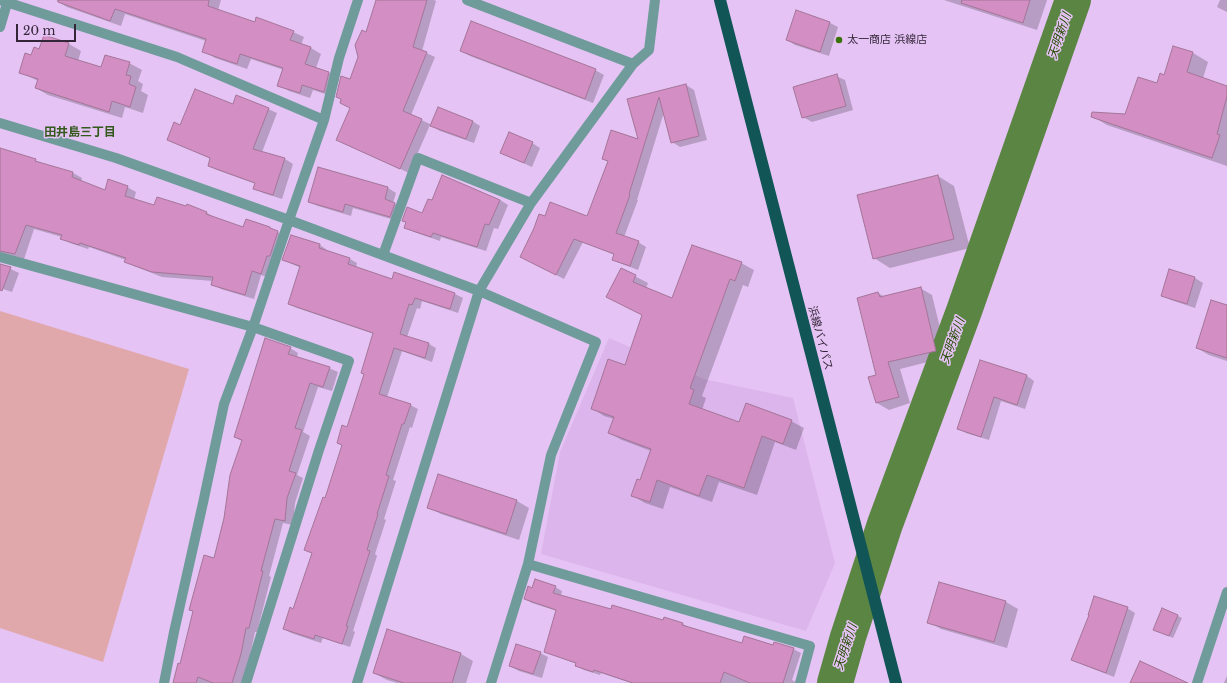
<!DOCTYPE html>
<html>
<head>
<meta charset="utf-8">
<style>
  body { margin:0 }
  #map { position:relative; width:1227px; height:683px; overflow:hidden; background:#e5c3f4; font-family:"Libre Baskerville",serif }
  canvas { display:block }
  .scale { position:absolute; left:16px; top:24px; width:60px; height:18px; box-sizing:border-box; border:2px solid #332639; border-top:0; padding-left:5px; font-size:12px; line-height:14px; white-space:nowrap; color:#332639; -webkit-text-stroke:3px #e5c3f4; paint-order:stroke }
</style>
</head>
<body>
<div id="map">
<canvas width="1227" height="683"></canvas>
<div class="scale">20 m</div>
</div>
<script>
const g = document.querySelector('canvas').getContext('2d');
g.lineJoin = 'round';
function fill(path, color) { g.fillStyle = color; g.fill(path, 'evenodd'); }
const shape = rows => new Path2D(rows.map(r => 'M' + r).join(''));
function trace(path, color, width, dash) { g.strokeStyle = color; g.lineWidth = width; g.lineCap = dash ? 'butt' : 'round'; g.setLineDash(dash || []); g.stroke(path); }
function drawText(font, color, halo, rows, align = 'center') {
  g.font = font + ' "Libre Baskerville","Noto Sans JP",serif'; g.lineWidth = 3; g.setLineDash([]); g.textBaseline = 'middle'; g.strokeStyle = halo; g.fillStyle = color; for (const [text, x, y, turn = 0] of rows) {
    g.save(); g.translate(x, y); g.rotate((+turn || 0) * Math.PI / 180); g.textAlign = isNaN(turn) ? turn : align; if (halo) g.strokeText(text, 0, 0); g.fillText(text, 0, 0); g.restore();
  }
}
const built = shape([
  [609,338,704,379,793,398,835,563,806,631,541,554,560,452]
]);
const green = shape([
  [0,311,189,369,103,662,0,628]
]);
const shadow = shape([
  [57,0,221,0,218,10,255,23,293,32,304,37,301,45,311,48,321,54,316,68,329,73,339,79,334,97,313,90,310,98,289,91,278,85,284,70,251,59,247,69,215,58,205,52,206,41,125,14,121,26,67,7,57,1],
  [377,0,434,0,436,1,422,51,435,57,411,115,432,125,472,121,480,126,474,143,440,131,430,125,409,173,337,140,351,108,350,80,367,33],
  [944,0,1047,0,1037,30],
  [1220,0,1227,0,1227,12,1217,7],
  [797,11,830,23,838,27,829,56,795,45,787,40],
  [44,36,69,44,81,51,78,61,102,69,129,63,142,70,138,81,143,84,141,91,148,95,143,113,125,107,122,118,48,95,36,88,38,81,20,72,32,56,40,50],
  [1174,47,1193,53,1208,62,1203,78,1227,87,1227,166,1107,125,1092,116,1125,115,1158,84,1165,76],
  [461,51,595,70,604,75,593,103,470,56],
  [836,76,845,80,853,110,812,122,803,117],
  [686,85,694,90,707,140,680,147,672,142,664,112,637,200,638,200,624,237,638,242,646,247,638,270,622,264,613,260,615,255,583,242,564,279,529,261,546,217,588,217,609,162,603,159,640,140,628,100],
  [233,105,268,109,277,113,262,152,285,159,293,164,282,199,263,193,254,188,256,184,217,170,209,166,211,159,168,139,181,126],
  [532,143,540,148,532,167,501,153],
  [0,149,35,160,44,165,73,173,82,178,81,182,106,192,127,187,136,192,134,200,155,206,187,207,188,206,207,213,216,218,244,228,247,220,270,228,287,237,270,278,261,275,254,299,221,289,212,284,213,281,162,277,134,266,126,261,126,260,89,247,88,249,70,243,62,238,62,237,34,229,24,259,0,261],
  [319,168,388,188,396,193,393,203,403,208,398,221,353,208,351,216,318,206,309,202],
  [938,176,954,186,970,248,890,268,874,258],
  [500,200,508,205,498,229,494,228,486,251,441,237,440,241,414,232,405,227,423,214],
  [320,245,327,250,326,251,350,259,357,263,356,268,393,280,395,273,455,294,463,298,458,313,422,301,420,309,417,308,407,337,429,344,436,348,432,362,402,351,387,397,410,405,418,409,412,428,410,427,393,480,396,481,384,519,386,520,375,554,377,556,353,631,355,632,350,647,323,638,321,643,291,633,284,629,294,610,313,554,305,550,325,499,343,446,338,443,348,428,365,374,374,334,297,308,289,304,301,268,283,260],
  [741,263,754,270,748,287,743,285,702,396,706,398,702,410,740,423,791,421,804,428,796,450,775,442,757,495,719,482,712,502,670,487,663,509,645,503,633,496,641,481,651,451,622,440,609,433,614,419,604,416,592,408,626,366,643,315,621,269,648,283,646,288,672,299],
  [0,264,19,273,12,292,0,288],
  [1195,278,1203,283,1195,308,1171,300,1162,296],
  [920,288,932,295,947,357,900,369,910,403,889,410,877,403,878,293,885,297],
  [1227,306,1227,361,1209,355,1197,348],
  [290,348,298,353,297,357,329,368,338,372,332,391,318,387,303,432,310,436,297,475,303,478,295,503,293,525,283,523,269,576,271,577,257,632,255,632,244,683,175,683,194,612,190,610,215,559,242,441,235,437],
  [981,361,1027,376,1034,381,1025,409,1001,401,989,440,966,433,958,428],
  [517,501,529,508,519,540,441,514,428,507],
  [555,587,562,591,561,596,611,610,664,622,683,624,690,628,743,644,793,649,801,653,792,680,798,683,631,683,601,673,600,675,584,670,576,666,577,664,553,655,546,651,557,611,532,603,525,599,533,589],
  [1006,602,1018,609,1007,648,941,629,929,622],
  [1127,608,1135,613,1114,677,1081,664,1073,659],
  [1163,609,1182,618,1173,638,1158,631],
  [387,631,461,654,473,661,466,683,397,683,387,680,374,673],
  [540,653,548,657,542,678,519,671,510,666],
  [1227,676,1227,683,1224,683]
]);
const river = shape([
  [835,683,848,637,885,524,964,311,1073,0]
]);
const building = shape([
  [58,0,209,0,208,6,255,22,256,17,294,31,290,40,311,47,305,64,329,72,324,92,302,85,300,93,277,86,283,68,240,54,237,64,202,52,206,39,115,9,110,21,58,2,58,0],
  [376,0,427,0,413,47,427,52,403,111,422,119,400,169,336,140,350,108,340,103,341,99,336,97,341,76,350,79,358,57,355,45,362,30,366,32,376,0],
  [962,0,1030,0,1023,23,961,3,962,0],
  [796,10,830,22,820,52,786,40,796,10],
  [471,21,596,69,585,99,460,51,471,21],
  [44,35,69,43,65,56,101,67,105,55,130,62,126,75,131,76,129,84,136,87,130,107,112,101,109,112,35,88,38,79,19,73,25,53,31,55,34,47,39,49,44,35],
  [1173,46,1193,52,1187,72,1227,86,1227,96,1217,134,1220,135,1212,158,1091,117,1092,112,1125,114,1138,77,1157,83,1160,73,1164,75,1173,46],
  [837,74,846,106,802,118,793,87,837,74],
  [686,84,699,136,671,143,659,97,629,194,630,195,616,233,639,241,630,266,612,260,614,254,574,239,556,275,520,257,534,228,539,214,545,216,550,202,587,216,608,161,602,159,611,130,638,139,627,99,686,84],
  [195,89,233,104,236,95,269,108,253,149,285,158,273,195,253,189,255,183,208,166,210,158,167,140,174,122,180,125,195,89],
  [438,107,473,121,466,139,430,126,438,107],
  [509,132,533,142,524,163,500,153,509,132],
  [0,148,36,159,35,161,73,172,72,177,105,190,108,179,128,186,125,196,154,205,157,197,186,206,187,204,207,212,206,214,243,227,246,219,270,227,270,228,278,231,270,256,267,256,261,274,252,271,245,295,211,285,213,277,152,272,124,262,126,258,80,243,79,245,60,239,62,235,26,225,15,254,0,251,0,148],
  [318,167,388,187,385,199,395,203,390,217,345,204,343,212,308,202,318,167],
  [442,175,500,200,489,225,485,224,477,247,433,233,431,237,404,228,406,222,402,221,407,207,422,213,428,199,432,200,442,175],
  [938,175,954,239,873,259,857,195,938,175],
  [291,235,320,244,319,248,350,258,348,264,392,279,394,272,455,293,450,309,415,298,412,305,409,304,400,334,429,343,425,358,394,348,379,394,411,404,404,424,402,424,386,475,389,476,377,514,378,514,367,550,370,551,346,626,348,626,342,644,315,635,314,639,283,629,290,607,293,609,312,553,304,550,323,497,325,498,342,445,337,443,342,425,347,427,364,374,361,373,373,333,288,304,300,266,282,260,291,235],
  [692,245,742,262,735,281,730,279,690,388,694,390,689,404,739,422,746,403,792,420,783,444,762,436,744,488,707,475,699,496,657,480,650,502,631,496,637,479,640,480,651,449,608,433,614,417,591,409,608,359,625,365,642,315,606,297,621,268,636,275,633,282,672,298,692,245],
  [0,264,11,267,2,291,0,290,0,264],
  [1169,269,1195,277,1187,304,1161,296,1169,269],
  [921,287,936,351,888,362,899,397,876,403,868,377,876,375,857,298,878,292,880,297,921,287],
  [1211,300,1227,305,1227,358,1196,348,1211,300],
  [265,338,291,347,288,354,330,367,323,387,310,383,295,428,302,430,289,471,296,473,287,498,285,521,275,519,261,571,263,571,249,628,246,628,241,654,232,683,213,683,198,677,196,683,173,683,178,663,180,664,193,611,189,610,204,555,214,558,224,518,230,475,242,440,234,437,265,338],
  [980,360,1027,375,1017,405,994,397,981,437,957,429,980,360],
  [438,474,517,500,506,534,427,508,438,474],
  [535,579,556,586,553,593,611,609,612,605,663,620,664,617,683,623,682,625,742,643,744,636,773,645,774,642,794,648,783,683,750,683,724,672,720,683,633,683,594,670,593,672,575,666,576,663,544,652,556,610,524,599,528,586,532,588,535,579],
  [939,582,1006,601,994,642,927,623,939,582],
  [1094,596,1128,607,1106,673,1071,660,1089,615,1088,615,1094,596],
  [1162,608,1178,615,1169,636,1153,630,1162,608],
  [387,629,461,653,452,683,404,683,373,673,387,629],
  [516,644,541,652,533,674,509,666,516,644],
  [1140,661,1188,683,1130,683,1140,661]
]);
const street = shape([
  [0,0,177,57,324,120],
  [467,0,633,64],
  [0,27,8,0],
  [0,123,116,158,289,220,479,291,596,342,551,455,528,564,491,683],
  [383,255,418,158,531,203],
  [0,257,253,327,349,361,319,450,246,683],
  [528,564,810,646,800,683],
  [164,683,174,632,203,503,224,404,253,327,289,220,324,120,339,58,358,0],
  [357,683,479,291,531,203,633,64,649,50,655,0],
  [1197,683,1227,592]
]);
const highway = shape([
  [720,0,896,683]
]);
const markers = [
  [839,40,4,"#387304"]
];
const poiNames = [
  ["太一商店 浜線店",847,40]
];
const streetNames = [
  ["浜線バイパス",820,338,75]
];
const waterNames = [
  ["天明新川",1060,36,-71],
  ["天明新川",953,341,-70],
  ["天明新川",846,647,-72]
];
const neighbourhoodNames = [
  ["田井島三丁目",80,133]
];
fill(built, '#dcb5ec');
fill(green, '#e0a8ab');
fill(shadow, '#0003');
trace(river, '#5a8543', 36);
fill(building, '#d38ec3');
trace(building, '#a47598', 1);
trace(street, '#6f9c9b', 10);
trace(highway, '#115556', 12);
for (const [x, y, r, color] of markers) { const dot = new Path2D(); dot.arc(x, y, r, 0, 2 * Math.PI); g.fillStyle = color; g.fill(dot); trace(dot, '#e5c3f4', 1.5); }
drawText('11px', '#332639', '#e5c3f4', poiNames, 'left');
drawText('11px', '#332639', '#e5c3f4', streetNames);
drawText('italic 12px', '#234c00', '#e5c3f4', waterNames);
drawText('bold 12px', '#33591c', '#e5c3f4', neighbourhoodNames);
</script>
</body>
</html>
